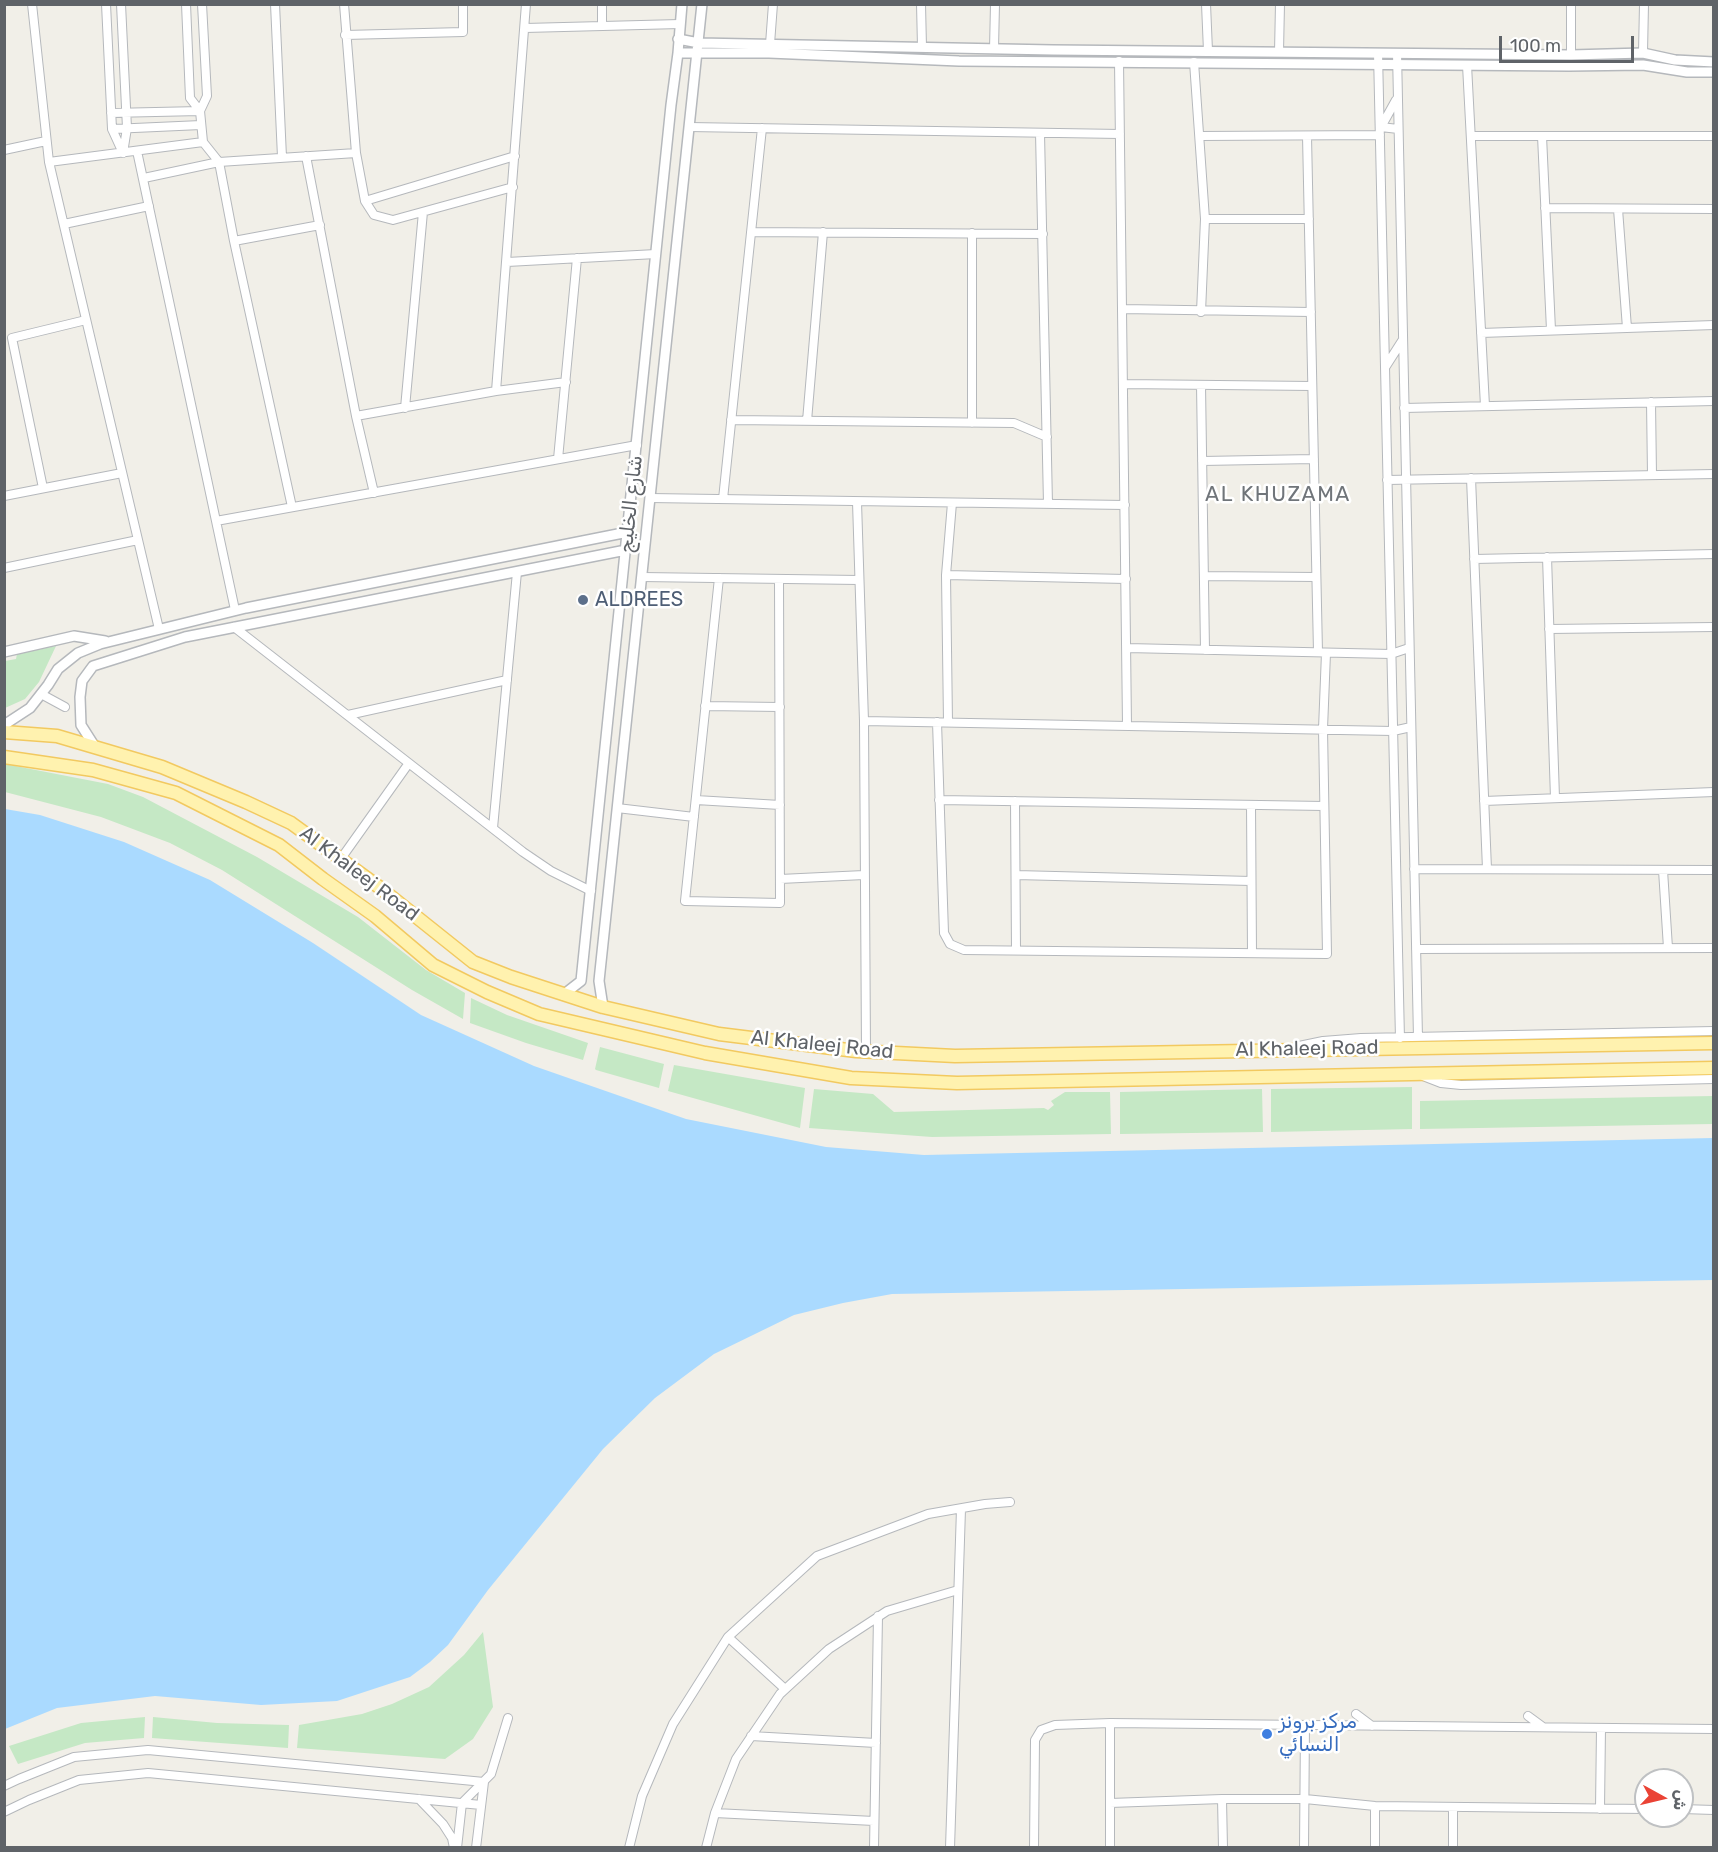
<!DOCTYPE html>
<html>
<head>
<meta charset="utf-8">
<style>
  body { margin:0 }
  #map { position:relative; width:1718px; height:1852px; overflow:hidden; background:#f1efe8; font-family:Rubik,Vazirmatn,sans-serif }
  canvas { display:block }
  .frame { position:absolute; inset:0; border:6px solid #5f6368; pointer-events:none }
  .north { position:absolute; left:1634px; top:1768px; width:60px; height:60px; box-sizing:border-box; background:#fff; border:2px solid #bfc1c3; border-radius:50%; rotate:98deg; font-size:16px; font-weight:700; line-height:24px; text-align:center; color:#5f6368 }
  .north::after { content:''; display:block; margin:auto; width:21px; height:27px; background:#ea4335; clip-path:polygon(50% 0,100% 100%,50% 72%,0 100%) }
  .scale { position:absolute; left:1499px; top:36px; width:135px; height:27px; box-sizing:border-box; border:3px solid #5f6368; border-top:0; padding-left:8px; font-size:18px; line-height:21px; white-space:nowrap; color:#5f6368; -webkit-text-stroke:4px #fff; paint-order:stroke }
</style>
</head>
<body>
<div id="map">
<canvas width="1718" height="1852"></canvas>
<div class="frame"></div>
<div class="north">ش</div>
<div class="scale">100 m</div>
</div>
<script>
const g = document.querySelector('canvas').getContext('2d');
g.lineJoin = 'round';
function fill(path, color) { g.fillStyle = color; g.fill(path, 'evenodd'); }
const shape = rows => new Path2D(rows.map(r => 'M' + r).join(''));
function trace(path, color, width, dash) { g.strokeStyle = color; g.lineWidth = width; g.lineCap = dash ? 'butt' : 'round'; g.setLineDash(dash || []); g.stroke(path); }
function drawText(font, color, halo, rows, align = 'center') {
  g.font = font + ' Rubik,Vazirmatn,sans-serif'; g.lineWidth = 5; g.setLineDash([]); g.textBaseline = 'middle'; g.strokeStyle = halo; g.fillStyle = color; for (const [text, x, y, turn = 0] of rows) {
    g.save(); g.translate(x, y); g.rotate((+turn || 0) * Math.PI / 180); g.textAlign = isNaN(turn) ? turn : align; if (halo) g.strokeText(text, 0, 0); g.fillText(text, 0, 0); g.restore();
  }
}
const green = shape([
  [56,646,39,682,25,699,5,708,5,661,16,659,17,654],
  [5,764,108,784,143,797,257,857,358,917,426,970,465,993,463,1019,412,990,222,870,170,843,101,817,5,792],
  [471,998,507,1015,588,1043,583,1060,526,1043,470,1023],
  [600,1047,664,1064,659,1088,596,1070,595,1069],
  [674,1065,805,1088,800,1128,668,1091],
  [1412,1087,1412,1129,1271,1132,1271,1089],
  [814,1089,873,1094,894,1112,1044,1108,1048,1110,1054,1105,1051,1101,1065,1092,1110,1092,1111,1134,932,1137,809,1128],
  [1262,1089,1263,1132,1120,1134,1120,1092],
  [1713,1096,1713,1124,1420,1129,1420,1101],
  [483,1632,493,1707,473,1739,445,1759,297,1748,299,1725,362,1714,392,1704,429,1687,464,1655],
  [145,1717,144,1738,85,1743,18,1764,9,1746,81,1723],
  [153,1717,217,1723,289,1725,288,1748,152,1738]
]);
const water = shape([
  [5,809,40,815,124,842,210,880,313,943,421,1015,534,1066,686,1119,826,1147,924,1155,1713,1138,1713,1280,892,1294,843,1303,794,1315,714,1354,655,1398,603,1449,488,1590,448,1645,430,1662,410,1677,337,1701,261,1705,155,1696,57,1708,5,1729]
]);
const minor = shape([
  [32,4,49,162,159,629],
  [106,4,112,129,123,153],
  [121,4,127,128,123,153],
  [186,4,190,98,200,111,203,142,219,162,234,241,292,507],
  [275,4,282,157],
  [344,4,356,153,365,201,374,215,393,220,513,187],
  [921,4,922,47],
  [1206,4,1208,51],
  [1571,4,1571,55],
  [602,26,602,4],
  [525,28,680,24],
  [345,35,463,32,463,4],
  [770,44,773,4],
  [994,49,995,4],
  [1279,52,1280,4],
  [1378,53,1400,1038],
  [1397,53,1418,1037],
  [1643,53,1644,4],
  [1119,61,1127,724],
  [1194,62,1205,219,1201,312],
  [1467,65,1485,406],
  [1396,100,1381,127,1398,129],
  [111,113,200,111,207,96,202,4],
  [689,127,1120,134],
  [112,129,201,125],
  [1040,133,1048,504],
  [1200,136,1380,135],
  [1307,136,1318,652],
  [1471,136,1714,136],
  [1542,136,1551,330],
  [4,150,46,141],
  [137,151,235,610],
  [306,156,356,416,374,493],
  [49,162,203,142],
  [144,178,219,162,356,153],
  [365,201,515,156],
  [1545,208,1714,209],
  [1618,209,1627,328],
  [1205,219,1309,219],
  [64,224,149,206],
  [751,232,1043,234],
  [972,233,972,423],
  [234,241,320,225],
  [507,262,656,254],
  [1122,309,1311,312],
  [1481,333,1714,325],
  [1386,366,1402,341],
  [1123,384,1312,386],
  [1201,385,1205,650],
  [496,391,526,4],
  [1651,402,1652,475],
  [405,408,423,212],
  [1404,408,1714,401],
  [356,416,496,391,566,382],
  [731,420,1014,423,1047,437],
  [807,421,823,232],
  [558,459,577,258],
  [1202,461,1314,459],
  [1471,478,1487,869],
  [1387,480,1714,474],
  [43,488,12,338,86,320],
  [4,496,122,473],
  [650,498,1125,505],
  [723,499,762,128],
  [857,502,864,721,866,1051],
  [216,521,637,445],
  [1547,557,1555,798],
  [1474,559,1714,554],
  [4,568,138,540],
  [946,575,952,503],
  [1204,576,1316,577],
  [642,577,859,580],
  [719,578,685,901,780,903,779,579],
  [234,627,523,852,551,871,591,891],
  [1549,629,1714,627],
  [1127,648,1391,654,1409,648],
  [41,694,65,707],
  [705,706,780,707],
  [348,715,507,680],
  [864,721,1393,731,1411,727],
  [937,722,944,933,950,944,964,950,1327,954,1323,729,1326,653],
  [948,722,946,575,1126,579],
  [696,800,780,805],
  [939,800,1324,806],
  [1015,801,1016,950],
  [1484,801,1714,792],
  [1251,805,1252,953],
  [617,808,694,817],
  [493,828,517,572],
  [340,860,409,763],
  [1414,869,1714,870],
  [1663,870,1668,948],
  [1016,875,1251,881],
  [780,879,864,875],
  [1416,949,1714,948],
  [1299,1046,1323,1041,1361,1038,1714,1031],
  [1423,1076,1441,1083,1461,1085,1714,1079],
  [728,1637,785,1689],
  [1356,1714,1372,1726],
  [1528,1716,1543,1727],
  [751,1736,876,1743],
  [4,1786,19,1779,74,1757,148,1750,484,1782],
  [419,1799,443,1824,452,1838,454,1848],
  [1222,1799,1223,1848],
  [1110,1803,1222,1799,1305,1799,1375,1806,1646,1809],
  [1375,1806,1375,1848],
  [1453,1808,1453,1848],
  [1600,1809,1601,1728],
  [1682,1809,1714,1810],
  [4,1812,29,1800,79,1780,148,1773,481,1805],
  [715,1813,874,1821],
  [457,1848,462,1803,491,1774,508,1718],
  [476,1848,484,1782],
  [629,1848,642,1796,673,1724,728,1637,817,1556,928,1514,985,1504,1010,1502],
  [706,1848,715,1813,736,1759,780,1694,829,1649,887,1611,958,1590],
  [874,1848,878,1616],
  [950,1848,961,1509],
  [1034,1848,1035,1740,1041,1730,1055,1725,1110,1723,1714,1729],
  [1110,1848,1110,1723],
  [1304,1848,1305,1725]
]);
const tertiary = shape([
  [678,39,699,43,1053,50,1571,55,1643,53,1675,60,1714,62],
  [678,53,769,53,959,61,1569,66,1643,65,1687,72,1714,72],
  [4,652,74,636,105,641],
  [4,725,30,708,48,685,58,669,78,653,100,644,246,608,628,532],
  [95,747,81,725,80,697,82,681,93,666,185,637,626,550],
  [563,995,581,981,671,105,678,53,682,4],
  [603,1007,599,981,702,4]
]);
const primary = shape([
  [4,732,57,736,162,767,246,802,291,823,379,887,473,962,511,977,603,1007,719,1034,856,1051,955,1056,1714,1043],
  [4,757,93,770,176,793,279,845,323,879,375,916,433,965,487,992,539,1014,705,1053,851,1078,957,1083,1714,1068]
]);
const markers = [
  [583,600,6,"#5c6f8a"],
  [1267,1734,6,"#3f7fe0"]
];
const streetNames = [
  ["شارع الخليج",631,504,-84],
  ["Al Khaleej Road",359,874,37],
  ["Al Khaleej Road",822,1045,6],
  ["Al Khaleej Road",1307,1049,-1]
];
const serviceNames = [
  ["ALDREES",595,600]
];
const shopNames = [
  ["مركز برونز",1279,1722],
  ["النسائي",1279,1745]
];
const neighbourhoodNames = [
  ["AL KHUZAMA",1278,495]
];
fill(green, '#c5e8c5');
fill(water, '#aadaff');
trace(minor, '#b5b8bc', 10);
trace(tertiary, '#b5b8bc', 12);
trace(primary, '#f2c960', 15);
trace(minor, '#fff', 8);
trace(tertiary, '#fff', 9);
trace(primary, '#fff2af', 12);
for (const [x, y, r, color] of markers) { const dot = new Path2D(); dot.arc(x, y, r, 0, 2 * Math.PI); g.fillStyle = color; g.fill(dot); trace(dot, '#fff', 2); }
drawText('20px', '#5f6368', '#fff', streetNames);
drawText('20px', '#4e5e75', '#fff', serviceNames, 'left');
drawText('20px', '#366cbe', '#fff', shopNames, 'left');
g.letterSpacing = '1.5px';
drawText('21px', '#70757a', '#fff', neighbourhoodNames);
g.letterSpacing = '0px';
</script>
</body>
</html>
